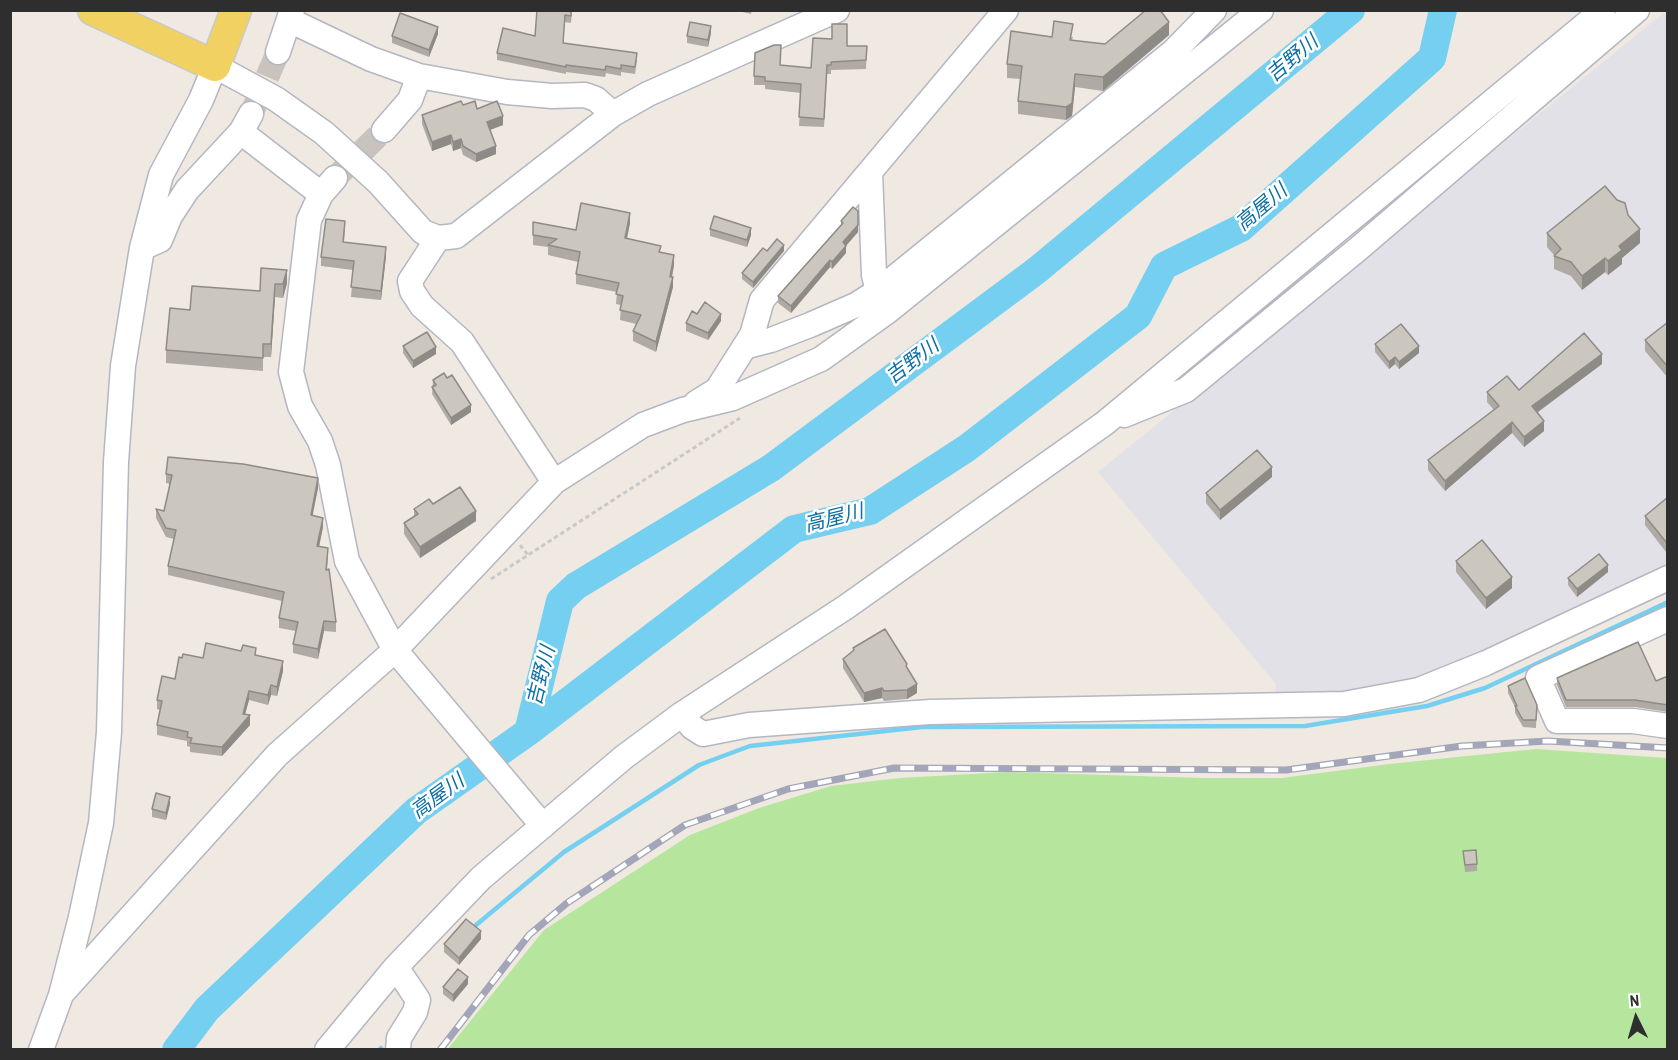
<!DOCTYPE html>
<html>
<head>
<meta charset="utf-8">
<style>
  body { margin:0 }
  #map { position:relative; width:1678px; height:1060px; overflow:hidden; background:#efe9e1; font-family:"Archivo Narrow",sans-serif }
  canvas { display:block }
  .frame { position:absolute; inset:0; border:12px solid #2e2e2e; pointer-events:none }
  .north { position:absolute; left:1606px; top:988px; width:60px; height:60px; -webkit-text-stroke:4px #fff; paint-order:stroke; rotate:355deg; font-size:16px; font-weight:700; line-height:24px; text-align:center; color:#2e2e2e }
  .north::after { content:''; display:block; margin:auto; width:21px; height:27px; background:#2e2e2e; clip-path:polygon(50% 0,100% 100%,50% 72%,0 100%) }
</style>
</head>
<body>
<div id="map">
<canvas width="1678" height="1060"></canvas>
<div class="frame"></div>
<div class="north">N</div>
</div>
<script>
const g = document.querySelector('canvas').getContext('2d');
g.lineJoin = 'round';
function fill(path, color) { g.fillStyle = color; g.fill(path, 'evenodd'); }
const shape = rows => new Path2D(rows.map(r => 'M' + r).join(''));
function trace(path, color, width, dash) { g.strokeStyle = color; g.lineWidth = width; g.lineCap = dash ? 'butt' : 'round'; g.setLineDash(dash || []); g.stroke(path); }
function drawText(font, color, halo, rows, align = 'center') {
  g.font = font + ' "Archivo Narrow","Noto Sans JP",sans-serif'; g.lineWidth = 5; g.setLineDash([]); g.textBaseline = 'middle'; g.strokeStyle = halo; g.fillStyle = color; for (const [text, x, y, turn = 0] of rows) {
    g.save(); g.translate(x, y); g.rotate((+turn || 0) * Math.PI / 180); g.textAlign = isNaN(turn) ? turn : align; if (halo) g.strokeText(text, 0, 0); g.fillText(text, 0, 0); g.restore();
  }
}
const industrial = shape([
  [1666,11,1667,568,1456,669,1394,689,1274,702,1276,684,1098,472]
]);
const green = shape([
  [1536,749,1667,758,1667,1049,447,1050,544,930,690,835,759,808,831,786,900,778,1008,772,1203,778,1282,778,1389,764]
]);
const stream = shape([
  [476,925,564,852,699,765,750,746,922,727,1305,726,1427,706,1485,688,1668,602],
  [379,1050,381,1048]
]);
const river = shape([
  [528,732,560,601,576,586,771,468,1036,271,1351,10],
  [176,1050,207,1009,416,811,528,732,794,529,870,511,967,448,1138,316,1164,266,1241,228,1432,58,1443,10]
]);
const minorTunnel = shape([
  [253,110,278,52],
  [335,178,384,130]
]);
const path = shape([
  [520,545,528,555],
  [491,579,740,418]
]);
const minor = shape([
  [289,20,371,59,419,76,507,92,552,96,585,95,596,99,613,114],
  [278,52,292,10],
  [384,130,410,100,419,76],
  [241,132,321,194],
  [870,172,874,275,878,291],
  [335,178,321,194,309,220,291,372,300,406,320,441,328,465,347,561,395,650,543,826],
  [438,238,410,281,412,291,422,306,462,342,554,482],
  [142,248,160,240,170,216,187,190,241,132,251,114],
  [744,347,771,340,810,325,856,305,878,291,1174,51,1214,10],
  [696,403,717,390,752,335,762,300,1006,10],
  [1124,415,1186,390,1358,249,1637,10],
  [1668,619,1538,678,1557,721,1633,721,1668,726],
  [682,714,692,727,703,734,749,725,930,712,1344,704,1419,690,1486,663,1668,578],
  [396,967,418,1000,415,1012,399,1038,398,1050],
  [64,991,277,755,395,650,554,482,643,425,683,410,733,398,821,359,888,311,1261,10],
  [41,1050,61,995,81,917,101,823,109,732,116,462,123,366,142,248,161,175,201,100,215,66,276,99,324,133,378,182,423,232,438,238,456,236,613,114,648,94,837,10],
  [327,1050,396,967,481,878,624,757,682,714,846,607,1105,423,1603,10]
]);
const major = shape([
  [93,10,215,66,236,10]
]);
const rail = shape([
  [440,1050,529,935,567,903,685,825,788,789,894,768,1286,770,1462,746,1548,741,1668,748]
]);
const wall = shape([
  [537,10,572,10,571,23,565,22,563,43,637,60,635,74,621,72,621,76,606,73,605,77,566,72,566,74,497,60,497,53,535,36],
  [734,10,752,10,751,14],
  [711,33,708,47,687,43,687,36],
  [438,34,429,57,392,43,392,36],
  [1169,35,1103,91,1075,87,1072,116,1066,120,1018,114,1018,101,1020,79,1007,78,1007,64,1052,37,1073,37,1072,40,1105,44],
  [847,46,867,46,866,69,831,70,831,74,827,74,824,127,799,126,801,93,765,89,765,85,754,85,754,76,781,54,780,66,811,68],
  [477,109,503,125,490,130,496,154,476,162,463,155,461,148,453,151,451,144,432,151,422,124,422,115],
  [1628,215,1640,243,1622,258,1622,264,1608,275,1605,272,1582,290,1571,276,1554,269,1554,255,1547,247,1547,233],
  [841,221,858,232,846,246,846,253,832,269,830,267,791,313,778,303,778,296,841,225],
  [533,222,576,230,630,223,627,238,661,252,674,265,672,277,673,287,656,352,633,341,633,331,636,324,620,320,621,305,616,304,617,292,576,284,576,274,578,262,548,255,548,247,533,245],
  [710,229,751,235,747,247,710,236],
  [345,230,344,242,386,256,381,300,351,297,353,270,321,266,321,257],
  [784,251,753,288,742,279,742,273],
  [261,268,287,283,283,298,275,297,271,357,263,357,263,371,166,363,166,350,260,291],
  [697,314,721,321,708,340,686,331,686,323],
  [1668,322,1668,378,1645,351,1645,340],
  [1375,344,1419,353,1399,369,1395,364,1389,369,1375,352],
  [403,346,436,354,413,368,403,353],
  [1602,364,1537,413,1544,431,1524,447,1512,433,1445,491,1428,470,1428,460,1494,410,1487,402,1487,392,1519,390],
  [447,378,471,412,451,425,432,394,433,380],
  [166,474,318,488,312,515,323,527,319,547,328,558,327,570,336,622,336,632,324,631,318,659,293,653,293,644,296,631,279,628,279,618,282,601,168,575,168,566,174,539,166,537,156,518,156,509,164,511,170,484,166,483],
  [1272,477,1220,520,1206,503,1206,493],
  [1668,497,1668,551,1666,552,1645,525,1645,516],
  [433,504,476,521,420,558,404,534,404,523,414,517,414,509],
  [1456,561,1512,588,1486,609,1456,572],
  [1608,572,1577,597,1568,585,1568,578],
  [853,648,907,669,917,693,907,699,884,701,882,698,864,702,843,668,843,659,853,651],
  [256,655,283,671,277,696,271,695,268,705,249,700,245,714,250,725,222,756,190,752,190,747,187,746,187,741,157,735,157,725,160,710,157,709,157,700,175,679,203,658],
  [1668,676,1668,712,1635,707,1566,707,1557,685,1557,678,1656,681],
  [1508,686,1537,705,1536,728,1523,727,1515,713,1515,707,1508,693],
  [170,804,166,820,152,817,152,809],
  [1463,851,1477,864,1477,871,1465,872],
  [481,939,459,965,444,952,444,944],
  [468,984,453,1002,443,994,443,987]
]);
const shadedWall = shape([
  [1169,22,1169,35,1103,91,1103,77],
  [711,26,711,33,708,47,708,40],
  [438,27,438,34,429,57,429,50],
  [1075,74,1075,87,1072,116,1066,120,1066,107],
  [503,116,503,125,487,131,487,122],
  [451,135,451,144,432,151,432,142],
  [461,139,461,148,453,151,453,142],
  [496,146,496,154,476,162,476,154],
  [630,213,630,223,625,248,625,238],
  [858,225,858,232,843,249,843,242],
  [751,228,751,235,747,247,747,240],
  [1640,229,1640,243,1622,258,1622,264,1608,275,1608,261,1619,246],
  [784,245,784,251,753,288,753,282],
  [846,246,846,253,832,269,832,262],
  [386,247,386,256,381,300,381,291],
  [674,255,674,265,670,287,670,277],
  [1605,258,1605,272,1582,290,1582,276],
  [830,260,830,267,791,313,791,306],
  [287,270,287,283,283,298,283,284],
  [673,277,673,287,656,352,656,342],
  [275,284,275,297,271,357,271,344],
  [721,314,721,321,708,340,708,333],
  [1419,346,1419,353,1399,369,1399,362],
  [436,347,436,354,413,368,413,361],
  [1602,354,1602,364,1532,416,1532,406],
  [1395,357,1395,364,1389,369,1389,362],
  [471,405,471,412,451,425,451,418],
  [1544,421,1544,431,1524,447,1524,437],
  [1512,422,1512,433,1445,491,1445,481],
  [1272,467,1272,477,1220,520,1220,510],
  [318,478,318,488,311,524,311,515],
  [476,511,476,521,420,558,420,547],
  [323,518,323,527,317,556,317,546],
  [1608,565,1608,572,1577,597,1577,589],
  [1512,577,1512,588,1486,609,1486,598],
  [324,621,324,631,318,659,318,649],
  [283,661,283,671,277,696,277,687],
  [917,684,917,693,907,699,907,690],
  [271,685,271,695,268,705,268,695],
  [882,688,882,698,864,702,864,693],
  [249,691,249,700,243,722,250,715,250,725,222,756,222,747,243,714],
  [170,797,170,804,166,820,166,813],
  [481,931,481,939,459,965,459,958],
  [468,977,468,984,453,1002,453,995]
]);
const building = shape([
  [537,10,571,10,571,16,565,15,563,43,637,53,635,67,621,65,621,69,606,66,605,70,566,65,566,67,497,53,503,28,535,36,537,10],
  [1146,10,1160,10,1169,22,1103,77,1075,74,1072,103,1066,107,1018,101,1022,66,1007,64,1011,31,1052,37,1054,21,1073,24,1070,40,1105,44,1146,10],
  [400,13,438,27,429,50,392,36,400,13],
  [690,22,711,26,708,40,687,36,690,22],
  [832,24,847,24,847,46,867,46,866,60,831,62,831,65,827,65,824,119,799,117,801,84,765,81,765,77,754,76,755,53,774,45,781,45,780,65,811,68,813,38,832,39,832,24],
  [461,101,463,105,475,101,477,109,497,101,503,116,487,122,496,146,476,154,463,146,461,139,453,142,451,135,432,142,422,115,461,101],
  [1605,186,1617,200,1625,203,1628,215,1640,229,1619,246,1622,250,1608,261,1605,258,1582,276,1571,262,1554,256,1561,249,1547,233,1605,186],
  [581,203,630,213,625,238,661,246,659,252,674,255,670,277,673,277,656,342,633,331,641,315,620,310,623,296,616,294,619,283,576,274,580,252,548,245,557,239,533,235,533,222,576,230,581,203],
  [853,207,858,211,858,225,843,242,846,246,832,262,830,260,791,306,778,296,843,223,841,221,853,207],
  [714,216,751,228,747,240,710,229,714,216],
  [326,219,345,221,343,242,386,247,381,291,351,287,354,261,321,257,326,219],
  [777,239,784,245,753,282,742,273,763,248,767,251,777,239],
  [261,268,287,270,283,284,275,284,271,344,263,344,263,358,166,350,170,308,190,310,192,286,260,291,261,268],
  [705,302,721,314,708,333,686,323,692,311,697,314,705,302],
  [1668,322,1668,367,1645,340,1668,322],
  [1401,324,1419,346,1399,362,1395,357,1389,362,1375,344,1401,324],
  [427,332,436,347,413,361,403,346,427,332],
  [1584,333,1602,354,1532,406,1544,421,1524,437,1512,422,1445,481,1428,460,1499,406,1487,392,1507,376,1519,390,1584,333],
  [444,373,447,378,452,375,471,405,451,418,432,387,436,385,433,380,444,373],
  [1257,450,1272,467,1220,510,1206,493,1257,450],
  [168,457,243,464,318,478,311,515,323,518,317,546,328,548,326,570,329,569,336,622,324,621,318,649,293,644,298,622,279,618,284,592,168,566,176,530,166,528,156,509,164,511,172,475,166,474,168,457],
  [460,487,476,511,420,547,404,523,418,514,414,509,429,499,433,504,460,487],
  [1668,497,1668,541,1666,542,1645,516,1668,497],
  [1482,540,1512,577,1486,598,1456,561,1482,540],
  [1599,554,1608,565,1577,589,1568,578,1599,554],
  [885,629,907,664,906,666,917,684,907,690,884,691,882,688,864,693,843,659,854,650,853,648,885,629],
  [1638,642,1656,681,1668,676,1668,705,1635,700,1566,700,1557,678,1638,642],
  [206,643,241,651,243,645,256,648,255,655,283,661,277,687,271,685,268,695,249,691,243,714,250,715,222,747,190,743,192,738,187,737,188,732,157,725,162,701,157,700,162,676,175,679,179,657,182,658,183,654,203,658,206,643],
  [1525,678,1537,705,1536,720,1523,720,1515,706,1517,706,1508,686,1525,678],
  [156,793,170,797,166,813,152,809,156,793],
  [1476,850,1477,864,1465,865,1463,851,1476,850],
  [466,919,481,931,459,958,444,944,466,919],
  [458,969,468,977,453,995,443,987,458,969]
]);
const waterNames = [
  ["吉野川",1293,59,-40],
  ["高屋川",1262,208,-40],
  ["吉野川",913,362,-37],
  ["高屋川",834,519,-14],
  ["吉野川",542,676,-76],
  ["高屋川",438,797,-36]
];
fill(industrial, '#e3e1e8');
fill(green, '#b6e59e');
trace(stream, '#75cff0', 4.5);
trace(river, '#75cff0', 28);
trace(minorTunnel, '#c8c4bd', 24, [24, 12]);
trace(minor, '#b4b7c1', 27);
trace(major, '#c9c9c9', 33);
trace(path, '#c9c9c9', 3, [4.5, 3]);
trace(minor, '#fff', 24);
trace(major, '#f2d163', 30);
trace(rail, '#a3a6b8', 7);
trace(rail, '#fff', 4.5, [14]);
fill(wall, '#afaba4');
fill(shadedWall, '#8e8b86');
fill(building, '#cbc7bf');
trace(building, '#8e8b86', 1.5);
drawText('italic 20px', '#0d6fa3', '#fff', waterNames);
</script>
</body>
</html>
